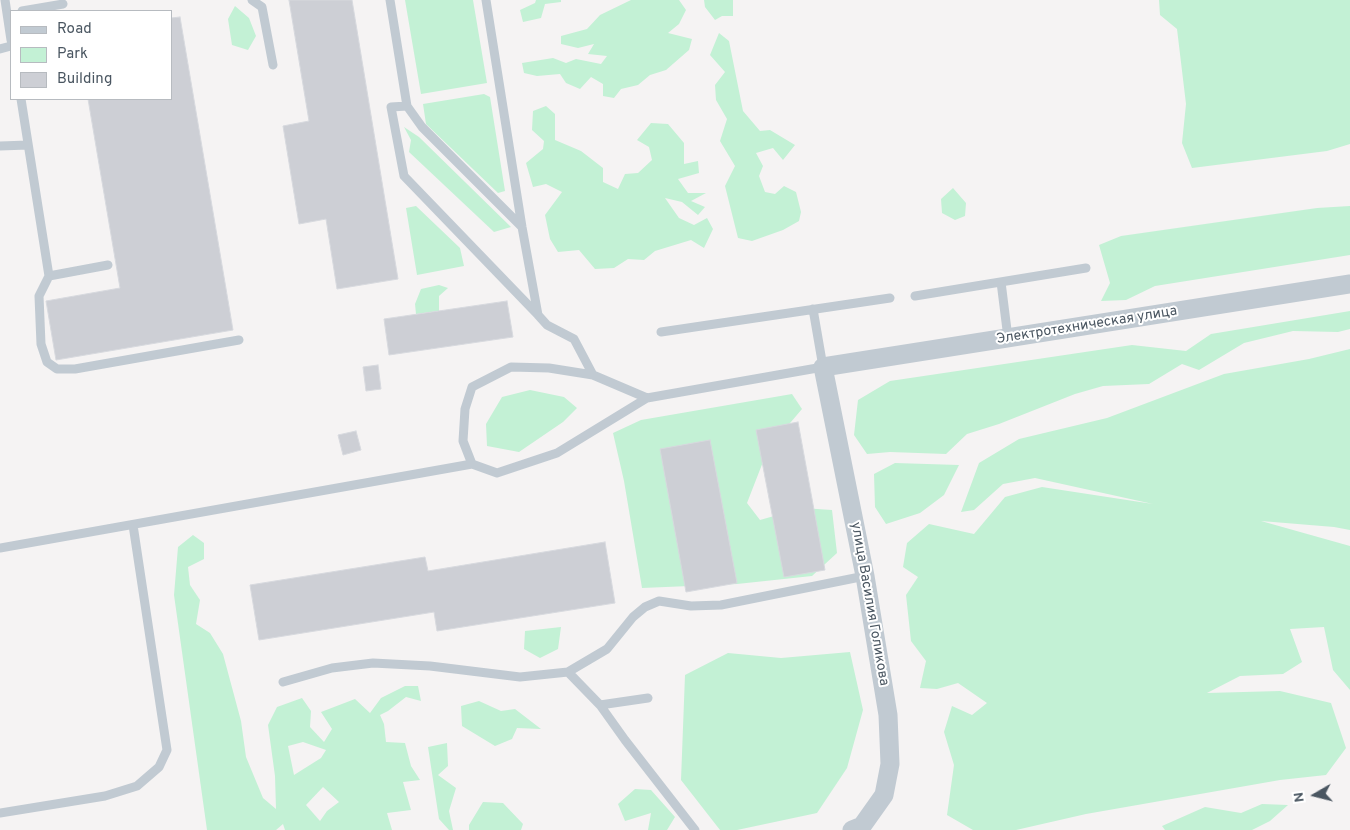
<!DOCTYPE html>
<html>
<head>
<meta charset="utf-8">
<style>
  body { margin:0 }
  #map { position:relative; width:1350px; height:830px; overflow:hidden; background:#f5f3f3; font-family:Overpass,sans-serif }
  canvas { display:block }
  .legend { position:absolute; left:10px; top:10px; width:162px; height:90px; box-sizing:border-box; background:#fff; border:1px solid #b7bbc0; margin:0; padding:6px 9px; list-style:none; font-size:15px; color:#4a5661 }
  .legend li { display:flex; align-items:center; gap:10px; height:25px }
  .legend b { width:25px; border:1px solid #b7bbc0 }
  .north { position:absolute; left:1290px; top:770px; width:50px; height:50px; -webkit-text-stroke:4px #fff; paint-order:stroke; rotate:262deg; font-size:14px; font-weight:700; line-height:20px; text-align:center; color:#4a5661 }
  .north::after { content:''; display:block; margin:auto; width:18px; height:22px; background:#4a5661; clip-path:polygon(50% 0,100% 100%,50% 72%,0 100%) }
</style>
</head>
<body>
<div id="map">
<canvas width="1350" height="830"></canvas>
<ul class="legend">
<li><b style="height:6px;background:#c1cad2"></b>Road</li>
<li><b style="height:14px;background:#c3f1d5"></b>Park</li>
<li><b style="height:14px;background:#cdcfd5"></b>Building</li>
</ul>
<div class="north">N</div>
</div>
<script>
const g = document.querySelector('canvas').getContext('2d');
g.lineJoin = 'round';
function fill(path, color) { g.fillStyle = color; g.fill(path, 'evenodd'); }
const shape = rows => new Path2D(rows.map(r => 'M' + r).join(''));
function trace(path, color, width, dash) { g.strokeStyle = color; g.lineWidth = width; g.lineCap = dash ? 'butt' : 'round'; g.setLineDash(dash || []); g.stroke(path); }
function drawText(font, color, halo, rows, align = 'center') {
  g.font = font + ' Overpass,sans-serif'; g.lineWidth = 4; g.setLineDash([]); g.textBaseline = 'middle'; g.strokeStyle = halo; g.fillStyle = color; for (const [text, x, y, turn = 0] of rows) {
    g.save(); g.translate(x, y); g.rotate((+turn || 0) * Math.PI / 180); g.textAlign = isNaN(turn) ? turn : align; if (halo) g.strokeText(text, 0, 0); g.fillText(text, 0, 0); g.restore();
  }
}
const green = shape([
  [405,0,473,0,487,83,421,94],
  [536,0,561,0,561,2,545,4,541,18,523,22,520,10,535,3],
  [631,0,679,0,686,10,679,24,668,33,692,39,689,50,666,70,650,75,638,85,621,89,614,98,603,96,603,84,591,77,580,89,566,83,560,74,537,76,524,73,522,63,553,58,566,63,576,59,601,64,607,56,588,54,594,44,578,48,561,44,561,36,587,29,600,15],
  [704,0,733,0,733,16,722,16,715,20,705,7],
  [1159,0,1350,0,1350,144,1327,151,1192,168,1182,143,1186,104,1177,29,1160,15],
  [235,6,249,18,256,36,248,50,232,45,228,19],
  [719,33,729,41,743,111,760,131,770,130,795,145,783,160,773,148,756,153,763,166,759,176,765,192,775,194,784,186,796,192,801,212,799,221,783,230,752,241,738,238,725,186,735,166,720,141,727,119,716,100,715,85,725,72,710,55],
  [484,94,490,97,505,191,498,193,426,124,423,104],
  [546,106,555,114,555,140,581,151,603,168,603,182,618,189,625,174,638,173,652,160,649,147,637,140,651,123,668,124,684,143,684,164,698,161,699,173,678,179,688,193,706,193,691,201,705,207,698,215,682,202,665,198,679,218,694,225,707,218,713,229,704,248,691,240,655,251,644,260,628,259,614,268,595,269,579,250,558,252,550,239,545,215,562,192,546,184,533,187,526,163,543,149,544,141,532,130,533,111],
  [404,127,419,137,511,227,494,232,409,152,411,140],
  [953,188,966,203,965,216,955,220,942,213,941,199],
  [416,206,460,248,464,266,417,275,406,208],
  [1350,206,1350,255,1155,286,1126,300,1101,301,1110,283,1099,245,1121,236,1317,208],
  [439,285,448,288,439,296,439,311,416,314,415,304,421,289],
  [1350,311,1350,329,1338,332,1293,331,1244,343,1199,370,1182,364,1149,384,1103,386,1075,394,999,424,967,434,946,454,890,452,867,454,854,435,858,400,890,381,1132,345,1186,351,1211,334],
  [1350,349,1350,530,1334,527,1261,521,1350,546,1350,690,1333,670,1324,627,1290,629,1302,662,1283,674,1240,676,1207,693,1280,691,1331,703,1346,748,1326,775,1280,780,1086,814,1016,830,973,830,947,815,954,765,944,732,952,706,972,715,987,703,958,683,937,689,920,688,926,661,911,641,906,595,918,577,903,567,907,543,929,524,974,534,1005,497,1042,487,1153,504,1035,478,1003,484,974,510,961,512,979,463,1019,439,1107,418,1224,374,1309,359],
  [530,390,564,397,577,408,563,422,519,452,487,446,486,424,502,397],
  [792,394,802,409,768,449,747,503,760,520,802,508,832,510,837,553,812,576,737,584,642,588,624,481,613,433,641,420],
  [895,463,959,465,944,495,920,513,886,524,875,507,874,474],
  [193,535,204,543,204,559,188,567,190,585,200,600,196,624,210,633,223,654,241,721,246,757,263,798,276,809,275,776,268,725,277,707,302,698,311,711,310,727,324,742,332,729,321,712,355,699,370,713,381,698,405,686,418,686,421,701,406,697,388,711,380,715,384,724,386,742,405,743,411,766,420,780,403,782,411,810,387,813,392,830,285,830,283,824,276,830,207,830,174,595,178,547],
  [303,742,326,750,321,758,294,775,288,746],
  [323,787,339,802,327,811,320,821,306,805],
  [561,627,558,649,540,658,524,649,525,631],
  [850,652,863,710,847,768,817,813,737,830,720,830,681,780,685,675,728,653,781,658],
  [479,701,501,711,515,709,541,729,517,728,512,739,495,746,462,726,461,706],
  [447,743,448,766,438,775,456,788,449,811,453,830,449,830,439,819,428,747],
  [635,789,651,790,675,817,667,830,648,830,651,813,625,821,618,804],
  [483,802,503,803,523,824,521,830,469,830,469,825],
  [1262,804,1288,805,1270,821,1252,830,1165,830,1162,826,1205,807,1241,813]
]);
const building = shape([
  [289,0,352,0,398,279,337,289,326,219,299,224,283,126,309,121,289,0],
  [180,17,233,330,56,360,46,301,120,288,88,99,171,99,171,18,180,17],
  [507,301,513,337,389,355,384,319,507,301],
  [378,365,381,389,366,391,363,367,378,365],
  [798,422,825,570,784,577,756,430,798,422],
  [356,431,361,450,343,455,338,435,356,431],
  [710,440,737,583,686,592,660,449,710,440],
  [605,542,615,603,437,631,434,612,259,640,250,585,425,557,428,571,605,542]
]);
const service = shape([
  [5,0,11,40],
  [252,0,262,7,273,65],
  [390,0,407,106,422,127,522,227],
  [486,0,522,227,538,315,547,325,574,339,593,375,647,398],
  [22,11,63,4],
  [0,49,11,46],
  [21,99,49,276,108,265],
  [407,106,391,107,404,176,538,315],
  [0,146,28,145],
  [49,276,39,296,41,344,47,362,57,369,75,369,239,340],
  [1001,282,1008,338],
  [915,296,1086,268],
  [661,332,890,298],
  [472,464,463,441,465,409,472,387,511,367,549,368,593,375],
  [0,548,472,464,497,473,557,453,647,398,823,367,813,309],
  [568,672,600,705,625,740,695,830],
  [283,682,332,668,373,663,430,666,520,677,568,672,607,649,633,617,645,607,659,601,691,606,721,605,865,576],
  [600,705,648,698],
  [0,813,105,796,137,786,159,767,167,750,133,525]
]);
const minor = shape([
  [852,830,862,826,884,795,890,764,888,715,865,576,823,367,1350,284]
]);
const streetNames = [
  ["Электротехническая улица",1087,326,-9],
  ["улица Василия Голикова",869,604,80]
];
fill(green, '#c3f1d5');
fill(building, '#cdcfd5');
trace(building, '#d7d9de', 1);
trace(service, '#c1cad2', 9);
trace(minor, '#c1cad2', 19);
drawText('14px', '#4a5661', '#fff', streetNames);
</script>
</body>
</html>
